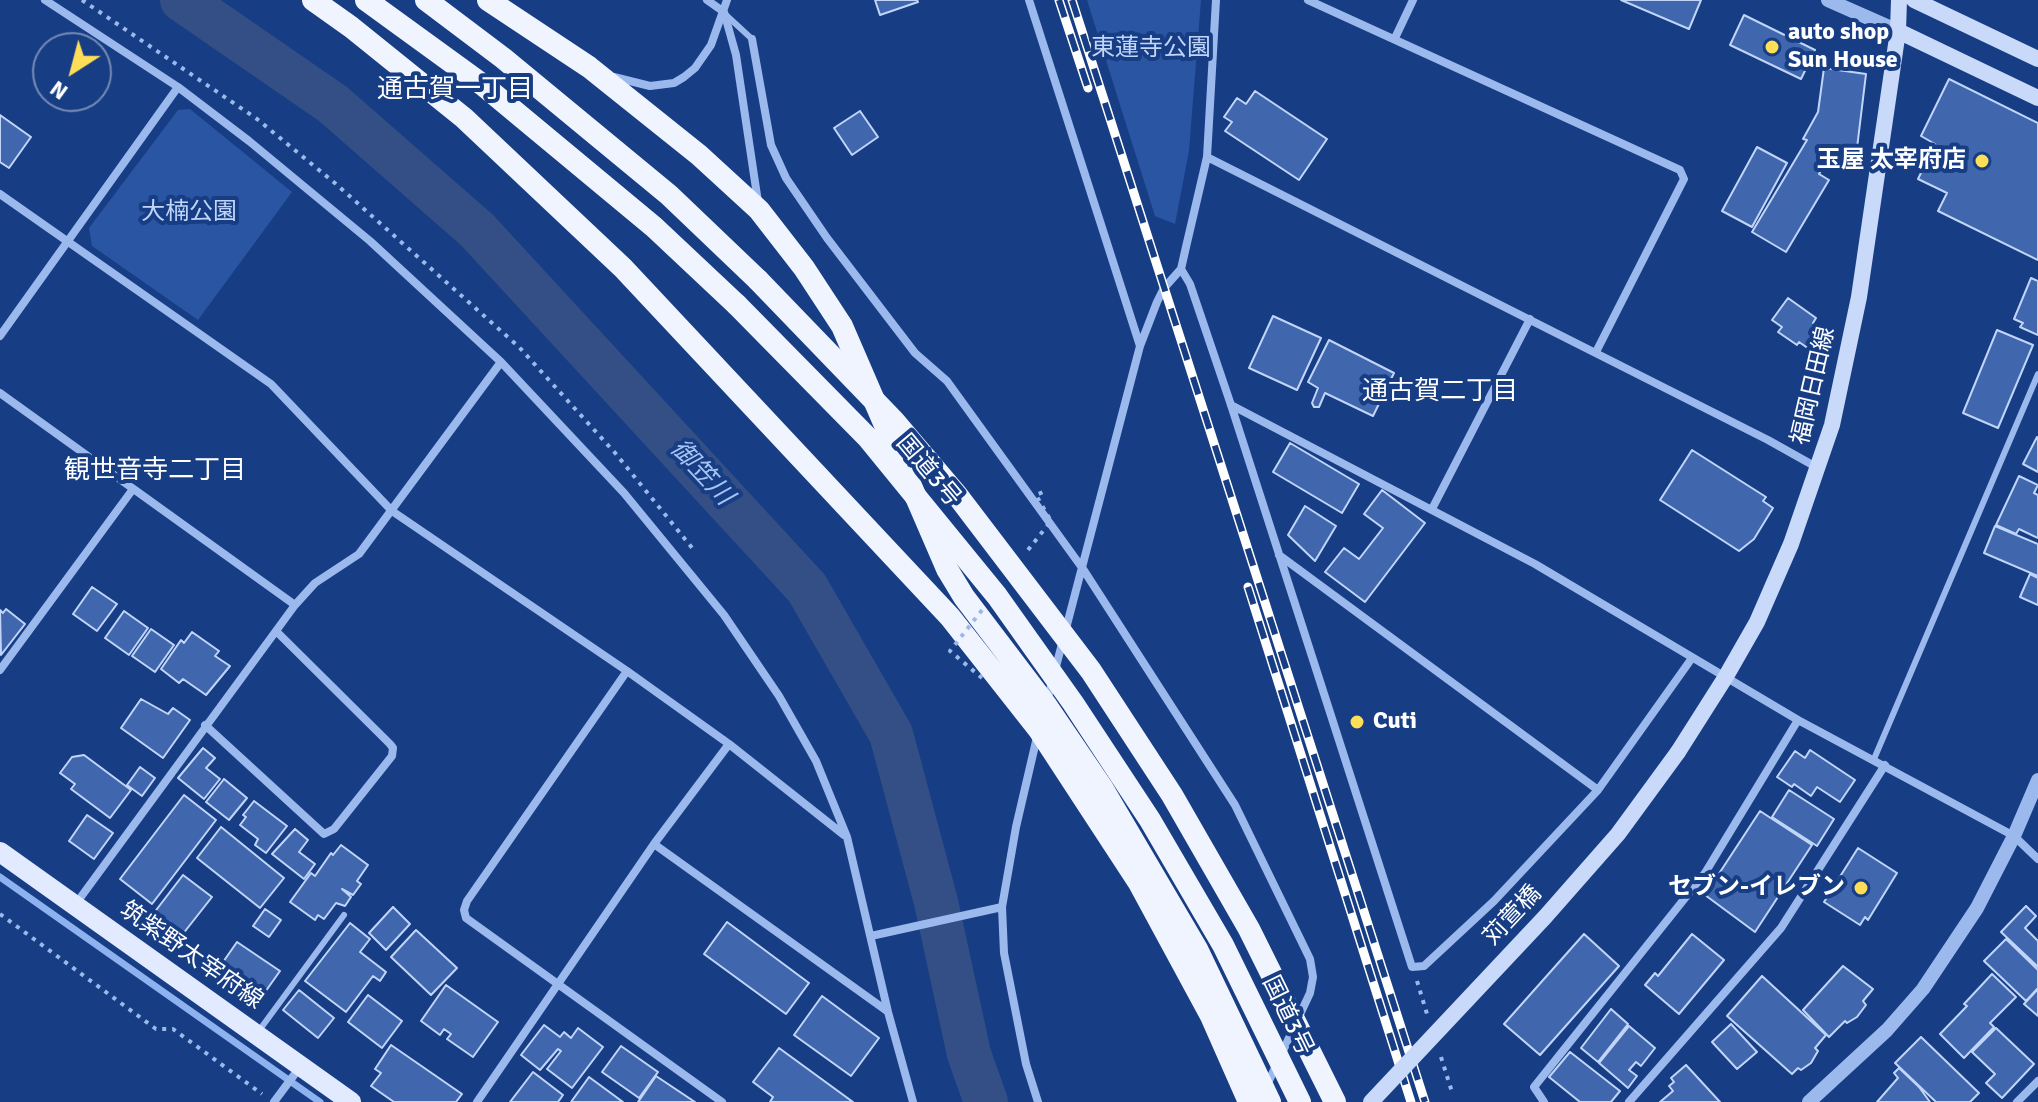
<!DOCTYPE html>
<html>
<head>
<meta charset="utf-8">
<style>
  body { margin:0 }
  #map { position:relative; width:2038px; height:1102px; overflow:hidden; background:#173d84; font-family:Signika,sans-serif }
  canvas { display:block }
  .north { position:absolute; left:32px; top:32px; width:80px; height:80px; box-sizing:border-box; background:#173d84; border:2px solid #748bb5; border-radius:50%; rotate:216deg; font-size:22px; font-weight:700; line-height:32px; text-align:center; color:#fff }
  .north::after { content:''; display:block; margin:auto; width:28px; height:36px; background:#ffde57; clip-path:polygon(50% 0,100% 100%,50% 72%,0 100%) }
</style>
</head>
<body>
<div id="map">
<canvas width="2038" height="1102"></canvas>
<div class="north">N</div>
</div>
<script>
const g = document.querySelector('canvas').getContext('2d');
g.lineJoin = 'round';
function fill(path, color) { g.fillStyle = color; g.fill(path, 'evenodd'); }
const shape = rows => new Path2D(rows.map(r => 'M' + r).join(''));
function trace(path, color, width, dash) { g.strokeStyle = color; g.lineWidth = width; g.lineCap = dash ? 'butt' : 'round'; g.setLineDash(dash || []); g.stroke(path); }
function drawText(font, color, halo, rows, align = 'center') {
  g.font = font + ' Signika,"Noto Sans JP",sans-serif'; g.lineWidth = 8; g.setLineDash([]); g.textBaseline = 'middle'; g.strokeStyle = halo; g.fillStyle = color; for (const [text, x, y, turn = 0] of rows) {
    g.save(); g.translate(x, y); g.rotate((+turn || 0) * Math.PI / 180); g.textAlign = isNaN(turn) ? turn : align; if (halo) g.strokeText(text, 0, 0); g.fillText(text, 0, 0); g.restore();
  }
}
const green = shape([
  [1087,0,1201,0,1189,151,1175,224,1155,216],
  [190,109,292,192,198,320,92,246,89,228,178,110]
]);
const stream = shape([
  [0,877,320,1102]
]);
const river = shape([
  [182,0,333,104,477,230,807,588,891,734,936,902,969,1054,986,1102]
]);
const building = shape([
  [875,0,917,0,918,2,880,15,875,0],
  [1621,0,1701,0,1689,29,1621,0],
  [1744,15,1815,50,1801,79,1730,45,1744,15],
  [1824,68,1866,74,1857,148,1836,146,1819,174,1829,180,1786,252,1752,232,1807,140,1803,139,1818,112,1824,68],
  [1949,79,2038,123,2038,260,1938,211,1947,193,1918,179,1935,144,1921,136,1949,79],
  [1255,91,1327,139,1299,180,1225,131,1232,122,1224,117,1237,98,1246,104,1255,91],
  [860,111,878,137,852,155,834,128,860,111],
  [0,115,31,137,9,168,0,162,0,115],
  [1757,147,1787,163,1752,227,1722,211,1757,147],
  [2031,278,2038,281,2038,335,2020,327,2023,323,2014,319,2031,278],
  [1788,298,1816,318,1813,323,1822,330,1809,349,1799,342,1797,345,1778,332,1782,327,1772,320,1788,298],
  [1273,316,1321,338,1297,390,1249,368,1273,316],
  [1997,330,2033,345,1998,428,1963,413,1997,330],
  [1329,340,1394,373,1373,416,1325,393,1319,407,1314,407,1312,403,1318,388,1308,382,1329,340],
  [2037,437,2038,438,2038,472,2023,464,2037,437],
  [1290,443,1359,484,1342,513,1273,472,1290,443],
  [1692,450,1766,497,1763,501,1773,508,1754,539,1739,551,1660,500,1692,450],
  [2019,476,2038,485,2034,493,2038,495,2038,538,2019,529,2016,534,1996,525,2019,476],
  [1382,490,1425,523,1365,602,1325,572,1344,548,1359,559,1383,528,1364,514,1382,490],
  [1305,506,1336,526,1315,561,1288,535,1305,506],
  [1995,526,2038,544,2038,576,1984,553,1995,526],
  [2030,574,2038,578,2038,605,2020,597,2030,574],
  [92,587,117,604,97,631,73,614,92,587],
  [6,609,25,624,1,655,0,610,3,613,6,609],
  [124,611,148,628,129,655,105,638,124,611],
  [151,629,174,645,155,672,132,656,151,629],
  [192,632,219,651,215,656,230,666,206,695,183,679,179,683,161,669,181,640,184,643,192,632],
  [141,699,168,714,173,708,190,720,163,758,121,728,141,699],
  [203,748,215,758,206,768,220,779,204,799,178,778,203,748],
  [1810,750,1855,780,1840,802,1817,787,1811,796,1794,784,1792,787,1777,777,1795,751,1805,758,1810,750],
  [84,755,131,790,110,818,71,789,75,784,60,773,72,757,84,755],
  [140,767,155,778,142,796,127,785,140,767],
  [224,779,247,798,229,820,206,802,224,779],
  [1789,790,1834,819,1817,846,1772,817,1789,790],
  [184,795,216,820,152,904,120,879,184,795],
  [254,801,287,826,266,853,255,845,258,839,240,825,246,817,243,815,254,801],
  [1760,811,1812,845,1755,932,1705,895,1760,811],
  [87,815,113,833,94,859,69,841,87,815],
  [221,827,284,878,260,908,197,858,221,827],
  [295,829,308,840,299,852,315,864,304,879,272,854,295,829],
  [341,845,368,865,357,881,361,884,353,895,342,889,351,897,345,906,336,903,324,919,318,915,315,920,290,902,311,873,315,876,331,853,333,855,341,845],
  [1858,848,1897,873,1868,920,1865,917,1860,925,1824,902,1858,848],
  [183,875,212,897,175,944,147,922,183,875],
  [2026,906,2036,916,2025,928,2038,941,2038,967,2001,932,2026,906],
  [393,907,410,924,386,950,369,933,393,907],
  [265,909,281,920,269,937,253,926,265,909],
  [727,922,809,983,786,1014,704,954,727,922],
  [350,923,370,939,360,952,386,972,380,981,373,976,346,1012,305,981,350,923],
  [416,930,457,968,431,995,391,957,416,930],
  [1584,934,1619,966,1540,1055,1504,1024,1584,934],
  [1692,934,1724,960,1679,1014,1645,985,1655,973,1658,976,1692,934],
  [2006,939,2038,970,2038,988,2026,1001,1984,961,2006,939],
  [237,942,280,971,263,995,253,1002,214,975,237,942],
  [1843,966,1873,989,1863,1001,1866,1005,1857,1017,1847,1023,1845,1021,1829,1037,1803,1010,1843,966],
  [1992,974,2016,997,1990,1023,1994,1027,1964,1058,1940,1034,1967,1006,1964,1004,1992,974],
  [1762,976,1826,1035,1815,1048,1818,1051,1811,1063,1801,1070,1798,1068,1792,1074,1727,1016,1762,976],
  [446,985,498,1022,473,1057,447,1039,451,1034,444,1029,440,1035,421,1021,446,985],
  [2038,989,2038,1016,2024,1004,2038,989],
  [299,990,334,1018,318,1038,283,1010,299,990],
  [368,995,402,1021,382,1048,348,1022,368,995],
  [822,996,879,1038,851,1076,794,1035,822,996],
  [1611,1009,1628,1024,1598,1062,1581,1048,1611,1009],
  [1731,1024,1757,1052,1737,1069,1712,1042,1731,1024],
  [544,1025,560,1037,564,1032,571,1038,578,1028,603,1047,572,1088,547,1069,561,1051,558,1049,540,1070,521,1055,544,1025],
  [1629,1026,1655,1048,1641,1066,1636,1062,1629,1070,1637,1076,1628,1088,1599,1063,1629,1026],
  [1996,1028,2034,1064,2002,1098,1986,1083,1995,1074,1972,1052,1996,1028],
  [1921,1037,1979,1093,1970,1102,1936,1102,1895,1063,1921,1037],
  [391,1045,462,1094,456,1102,394,1102,371,1086,381,1073,375,1069,391,1045],
  [621,1046,658,1072,639,1098,602,1072,621,1046],
  [779,1048,853,1102,770,1102,773,1097,753,1082,779,1048],
  [1570,1052,1620,1091,1611,1102,1580,1102,1549,1077,1570,1052],
  [1686,1065,1720,1102,1660,1102,1673,1091,1669,1086,1674,1082,1671,1078,1686,1065],
  [1899,1068,1919,1087,1930,1102,1877,1102,1898,1078,1894,1073,1899,1068],
  [533,1072,563,1095,558,1102,510,1102,533,1072],
  [656,1076,695,1102,638,1102,656,1076],
  [589,1077,623,1102,571,1102,589,1077]
]);
const path = shape([
  [82,0,257,119,336,184,519,347,616,454,693,549],
  [0,914,156,1029,173,1029,262,1094],
  [1417,981,1427,1014],
  [1441,1057,1452,1092]
]);
const service = shape([
  [726,15,752,39],
  [1874,759,2038,374],
  [258,1032,344,915]
]);
const minor = shape([
  [45,0,178,87,249,141,370,241,501,362,624,493,724,615,779,696,816,761,847,837,888,1012,913,1102],
  [707,0,724,12,736,55,758,202],
  [1029,0,1140,346],
  [1308,0,1680,170,1684,179,1596,352],
  [1395,38,1413,0],
  [752,39,771,145,786,178,827,238,915,353,947,381,1083,569,1235,805,1310,959,1313,977,1310,993,1267,1085],
  [614,77,650,86,674,83,684,77,695,68,711,45,727,0],
  [1207,157,1768,440,1818,468],
  [0,194,271,384,392,511,627,671,729,744,844,835],
  [1181,269,1190,284,1231,405,1412,967,1424,966,1494,901,1598,790,1692,658],
  [0,336,178,87],
  [0,393,295,605],
  [1231,405,1535,564,1798,720,2014,836,2038,859],
  [1432,509,1530,319],
  [1279,555,1598,790],
  [0,670,133,489],
  [627,671,467,901,464,910,466,918,722,1102],
  [1047,701,1140,346,1157,302,1164,288,1181,269,1186,247,1207,157,1216,0],
  [205,725,324,834,334,829,392,756,393,748,390,744,276,631],
  [1037,737,1016,827,1002,907,1004,953,1026,1064,1038,1102],
  [654,844,887,1011],
  [75,905,295,605,315,583,359,554,501,362],
  [871,936,1002,907],
  [274,1102,300,1067],
  [477,1102,654,844,729,744],
  [1544,1102,1534,1087,1705,873,1798,720],
  [1629,1102,1781,928,1885,765],
  [2017,1102,2038,1081]
]);
const tertiary = shape([
  [1828,0,1898,31],
  [1809,1102,1887,1030,1923,989,1977,908,2014,836,2038,780]
]);
const secondary = shape([
  [1914,0,2038,59],
  [1898,31,2038,98],
  [1678,752,1725,678,1757,622,1791,544,1832,425,1859,297,1898,31,1899,0]
]);
const primary = shape([
  [0,852,351,1102]
]);
const trunk = shape([
  [313,0,351,27,464,118,623,268,950,617,1039,730,1139,883,1211,1016,1249,1102],
  [366,0,483,85,654,227,737,305],
  [426,0,503,58,669,195,758,280],
  [488,0,589,67,699,155,759,210,804,268,842,326,947,569,964,597,1046,705,1103,789,1197,949,1270,1102]
]);
const rail = shape([
  [1059,0,1088,88],
  [1072,0,1425,1102],
  [1248,587,1411,1102]
]);
const pathBridge = shape([
  [1028,550,1051,521,1036,495,1043,492],
  [982,610,950,651,982,678]
]);
const secondaryBridge = shape([
  [1371,1102,1545,917,1618,834,1678,752]
]);
const trunkBridge = shape([
  [758,280,894,421,957,495,1091,671,1172,795,1249,929,1335,1102],
  [737,305,868,438,997,596,1073,703,1150,820,1223,945,1300,1102]
]);
const markers = [
  [1772,47,8,"#ffde57"],
  [1982,161,8,"#ffde57"],
  [1357,722,8,"#ffde57"],
  [1861,888,8,"#ffde57"]
];
const poiNames = [
  ["auto shop",1788,33],
  ["Sun House",1788,61],
  ["玉屋 太宰府店",1966,161,"right"],
  ["Cuti",1373,722],
  ["セブン-イレブン",1845,888,"right"]
];
const parkNames = [
  ["東蓮寺公園",1151,49],
  ["大楠公園",189,213]
];
const streetNames = [
  ["福岡日田線",1814,386,-77],
  ["国道3号",928,471,50],
  ["苅萱橋",1513,916,-47],
  ["筑紫野太宰府線",191,956,35],
  ["国道3号",1287,1016,64]
];
const neighbourhoodNames = [
  ["通古賀一丁目",455,90],
  ["通古賀二丁目",1440,392],
  ["観世音寺二丁目",155,471]
];
const waterNames = [
  ["御笠川",701,473,47]
];
fill(green, '#2a55a3');
trace(stream, '#8eb2ef', 7);
trace(river, '#334f85', 44);
fill(building, '#4067ae');
trace(building, '#c1d5f9', 2);
trace(path, '#9cb9ed', 4, [4, 6]);
trace(service, '#9cb9ed', 6);
trace(minor, '#9cb9ed', 8);
trace(tertiary, '#9cb9ed', 14);
trace(secondary, '#c8d9f9', 16);
trace(primary, '#e1eaff', 20);
trace(trunk, '#f0f4ff', 22);
trace(rail, '#fff', 9);
trace(rail, '#173d84', 6, [18]);
trace(pathBridge, '#9cb9ed', 4, [4, 6]);
trace(secondaryBridge, '#c8d9f9', 16);
trace(trunkBridge, '#f0f4ff', 22);
for (const [x, y, r, color] of markers) { const dot = new Path2D(); dot.arc(x, y, r, 0, 2 * Math.PI); g.fillStyle = color; g.fill(dot); trace(dot, '#173d84', 3); }
drawText('bold 24px', '#fff', '#173d84', poiNames, 'left');
drawText('24px', '#c1d5f9', '#173d84', parkNames);
drawText('24px', '#fff', '#173d84', streetNames);
drawText('26px', '#fff', '#173d84', neighbourhoodNames);
drawText('italic 26px', '#a7c3f4', '#173d84', waterNames);
</script>
</body>
</html>
